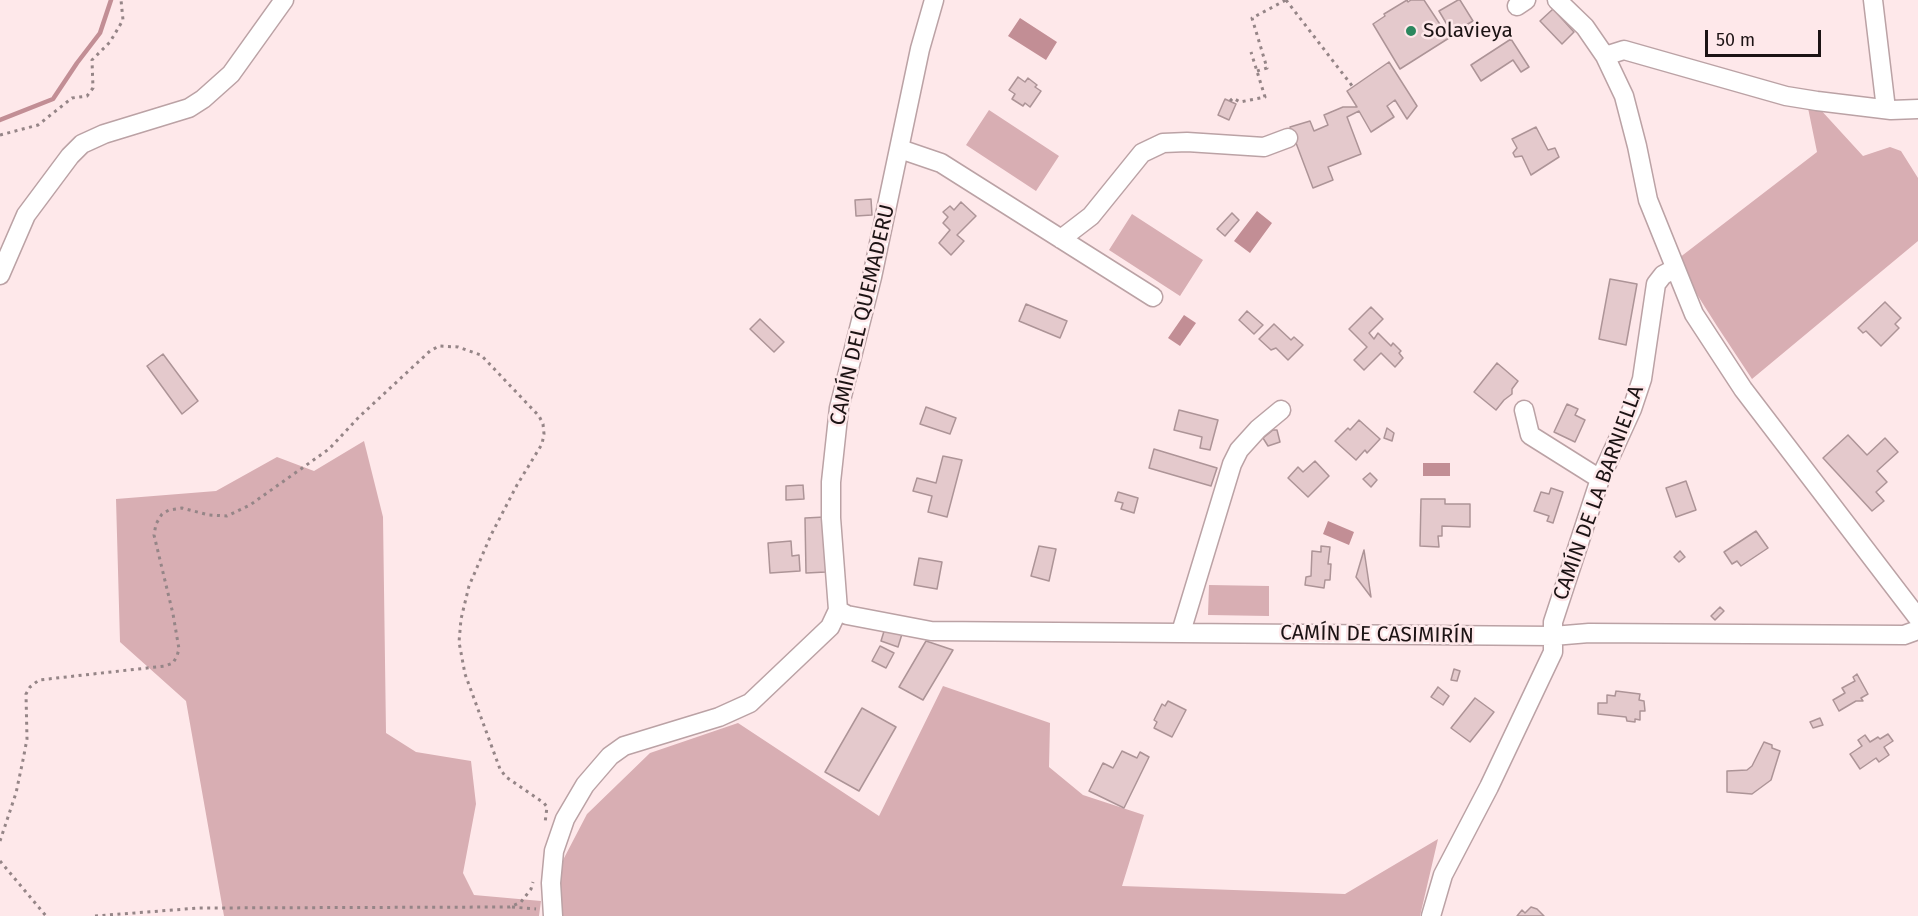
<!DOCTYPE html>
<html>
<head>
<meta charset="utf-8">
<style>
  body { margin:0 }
  #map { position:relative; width:1918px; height:916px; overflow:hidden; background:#fee8ea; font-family:"Fira Sans",sans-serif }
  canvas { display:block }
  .scale { position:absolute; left:1705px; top:30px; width:116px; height:27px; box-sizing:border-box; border:3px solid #1c1314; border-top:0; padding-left:8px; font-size:18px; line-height:21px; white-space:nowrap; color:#1c1314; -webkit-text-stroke:4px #fee8ea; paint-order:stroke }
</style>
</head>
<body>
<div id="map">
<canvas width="1918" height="916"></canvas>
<div class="scale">50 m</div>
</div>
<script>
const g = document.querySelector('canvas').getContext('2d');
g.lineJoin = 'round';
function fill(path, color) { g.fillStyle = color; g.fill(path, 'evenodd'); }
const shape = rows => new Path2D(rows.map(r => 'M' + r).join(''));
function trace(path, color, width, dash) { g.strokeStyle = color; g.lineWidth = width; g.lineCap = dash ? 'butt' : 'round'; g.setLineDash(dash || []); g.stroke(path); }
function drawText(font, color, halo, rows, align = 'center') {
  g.font = font + ' "Fira Sans",sans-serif'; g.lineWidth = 5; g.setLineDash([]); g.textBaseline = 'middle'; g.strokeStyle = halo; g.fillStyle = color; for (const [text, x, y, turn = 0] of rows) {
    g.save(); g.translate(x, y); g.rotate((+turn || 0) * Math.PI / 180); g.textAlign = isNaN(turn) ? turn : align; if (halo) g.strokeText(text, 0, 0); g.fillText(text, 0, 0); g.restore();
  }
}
const green = shape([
  [1808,108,1819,108,1863,156,1890,147,1901,151,1918,178,1918,241,1752,379,1717,326,1698,296,1679,258,1817,152],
  [989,110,1059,156,1036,191,966,145],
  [1132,214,1203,260,1180,296,1109,250],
  [364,441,383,517,386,733,416,752,471,761,476,804,463,873,474,895,541,901,539,916,224,916,186,701,120,642,116,499,216,491,277,457,314,471],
  [1209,585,1269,586,1269,616,1208,615],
  [943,686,1050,723,1049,767,1083,795,1144,815,1122,886,1345,894,1438,839,1420,916,560,916,551,883,587,814,650,753,738,723,879,816]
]);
const water = shape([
  [1020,18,1057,42,1046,60,1008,36],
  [1257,211,1272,223,1250,253,1234,241],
  [1184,315,1196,323,1180,346,1168,338],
  [1423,463,1450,463,1450,476,1423,476],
  [1328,521,1354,532,1349,545,1323,534]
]);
const stream = shape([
  [0,120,53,99,77,63,100,33,111,0]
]);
const building = shape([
  [1407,0,1408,2,1411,0,1424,0,1449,38,1400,69,1373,24,1385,16,1384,14,1407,0],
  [1458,0,1460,0,1473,21,1452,33,1439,11,1458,0],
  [1553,9,1574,32,1562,44,1540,21,1553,9],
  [1511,39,1529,67,1521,72,1513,60,1481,81,1471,65,1511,39],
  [1389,62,1417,106,1407,119,1395,100,1387,106,1394,117,1371,132,1359,111,1347,117,1361,154,1328,167,1333,180,1313,188,1290,127,1310,121,1314,131,1328,125,1324,115,1343,107,1357,107,1347,91,1389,62],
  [1018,77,1025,82,1028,78,1037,85,1035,87,1041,91,1030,107,1025,103,1023,106,1012,99,1015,94,1009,90,1018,77],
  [1225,99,1236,104,1229,120,1218,115,1225,99],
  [1536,127,1548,150,1555,148,1559,157,1531,175,1522,156,1515,157,1513,153,1517,148,1512,139,1536,127],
  [871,199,872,215,856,216,855,200,871,199],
  [961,202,976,216,957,235,964,241,951,255,939,243,950,230,943,223,948,217,943,212,950,206,954,210,961,202],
  [1232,213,1239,220,1225,236,1217,229,1232,213],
  [1610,279,1637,284,1626,345,1599,339,1610,279],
  [1885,302,1901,318,1895,324,1899,328,1881,346,1866,331,1863,333,1858,328,1885,302],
  [1026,304,1067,321,1060,338,1019,321,1026,304],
  [1371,307,1383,319,1369,333,1374,339,1378,333,1391,346,1393,343,1401,351,1399,353,1403,358,1395,367,1381,353,1364,370,1354,360,1367,347,1349,329,1371,307],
  [1247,311,1263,325,1254,334,1239,320,1247,311],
  [760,319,784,342,774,352,750,329,760,319],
  [1274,324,1291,340,1294,337,1303,345,1288,360,1276,348,1271,350,1259,339,1274,324],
  [163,354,198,401,182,414,147,366,163,354],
  [1497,363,1518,381,1512,389,1512,394,1504,400,1496,410,1474,392,1497,363],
  [1567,404,1578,409,1575,415,1585,420,1575,442,1554,432,1567,404],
  [926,407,956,418,950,434,920,424,926,407],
  [1179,410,1218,420,1210,450,1200,448,1202,437,1174,430,1179,410],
  [1359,420,1380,439,1367,453,1365,450,1356,460,1335,441,1348,428,1350,430,1359,420],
  [1387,428,1394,433,1392,441,1384,438,1387,428],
  [1273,430,1277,430,1280,442,1268,446,1263,438,1273,430],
  [1848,435,1867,455,1885,438,1898,452,1877,471,1887,482,1876,492,1884,501,1872,511,1823,458,1848,435],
  [1154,449,1217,468,1211,486,1149,468,1154,449],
  [943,456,962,460,947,517,928,512,932,496,913,491,917,478,936,483,943,456],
  [1315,461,1329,476,1308,497,1288,478,1298,467,1303,472,1315,461],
  [1370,473,1377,480,1371,487,1363,479,1370,473],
  [1686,481,1696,510,1676,517,1666,488,1686,481],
  [803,485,804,499,786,500,786,486,803,485],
  [1551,488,1563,492,1553,523,1547,521,1549,516,1534,511,1541,492,1549,494,1551,488],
  [1118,492,1138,498,1134,513,1121,509,1123,503,1115,501,1118,492],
  [1421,499,1445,499,1445,504,1470,504,1470,527,1442,526,1442,536,1438,536,1439,547,1420,546,1421,499],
  [825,517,826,572,806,573,805,518,825,517],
  [1756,531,1768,548,1741,566,1737,561,1732,564,1724,552,1756,531],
  [791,541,792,556,799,555,800,571,770,573,768,543,791,541],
  [1039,546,1056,549,1049,581,1031,576,1039,546],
  [1321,546,1330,547,1328,564,1331,564,1330,580,1325,580,1324,588,1305,585,1306,577,1311,576,1312,551,1321,552,1321,546],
  [1364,550,1371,597,1356,577,1364,550],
  [1680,551,1685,557,1679,562,1674,557,1680,551],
  [919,558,942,562,937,589,914,585,919,558],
  [1720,607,1724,611,1715,620,1711,616,1720,607],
  [885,628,902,634,898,647,881,641,885,628],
  [926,641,953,650,923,700,899,687,926,641],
  [880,646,894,653,886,668,872,661,880,646],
  [1454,669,1460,671,1457,681,1451,680,1454,669],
  [1857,674,1868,694,1861,698,1863,701,1856,701,1839,711,1833,700,1845,693,1842,688,1855,681,1853,677,1857,674],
  [1438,687,1449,696,1443,705,1431,697,1438,687],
  [1616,691,1640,694,1639,700,1644,701,1645,711,1640,711,1640,720,1635,719,1635,722,1627,721,1626,717,1598,714,1598,703,1607,703,1607,695,1615,696,1616,691],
  [1475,698,1494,712,1470,742,1451,728,1475,698],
  [1168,701,1186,710,1172,737,1154,728,1157,722,1154,720,1162,704,1165,706,1168,701],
  [862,708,896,727,859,791,825,772,862,708],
  [1820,718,1823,725,1813,728,1810,722,1820,718],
  [1888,734,1893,741,1884,747,1889,755,1879,762,1876,758,1860,769,1850,754,1862,746,1858,740,1865,735,1870,742,1878,737,1880,739,1888,734],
  [1764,742,1772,745,1772,748,1780,751,1771,780,1752,794,1727,792,1727,771,1747,770,1752,766,1764,742],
  [1122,751,1137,758,1140,752,1149,757,1124,808,1089,791,1103,763,1113,768,1122,751],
  [1531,907,1537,909,1544,916,1517,916,1522,910,1525,913,1531,907]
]);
const path = shape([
  [1286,0,1353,87],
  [1257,71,1267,68,1252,18,1286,0],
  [1230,101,1233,98,1240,102,1265,97,1251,52],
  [0,135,38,125,72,98,87,96,93,88,92,60,110,42,123,20,121,0],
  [0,841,16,793,23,760,27,739,26,694,30,687,39,680,165,666,173,663,177,656,179,649,173,614,154,535,156,524,162,514,169,510,182,508,209,515,227,516,250,505,329,449,359,417,430,351,439,346,458,347,481,355,539,416,543,424,544,434,542,444,517,485,491,535,469,586,461,619,459,642,465,674,500,769,506,777,544,803,547,807,545,823],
  [0,861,46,916],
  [512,907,536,909],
  [95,916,199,908,510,907,521,902,531,889,533,882]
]);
const minor = shape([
  [1557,0,1585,27,1605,56,1624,96,1637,146,1648,200,1694,314,1743,389,1918,618],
  [1873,0,1886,109],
  [1517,6,1526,0],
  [1605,56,1624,50,1786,96,1817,101,1891,110,1918,109],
  [900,149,941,163,1153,297],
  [1061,239,1091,216,1142,153,1163,143,1187,142,1264,147,1288,138],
  [0,275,26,215,70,156,82,144,104,134,189,108,203,99,231,74,284,0],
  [1524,410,1530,435,1600,479],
  [838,610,847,615,931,631,1553,636,1589,633,1904,635,1918,630],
  [1181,632,1232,464,1239,450,1258,429,1281,410],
  [553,916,551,883,554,851,565,819,585,785,610,756,624,746,719,717,750,703,830,627,838,610,831,518,831,482,839,408,872,277,920,49,934,0],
  [1431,916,1443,875,1489,787,1553,652,1553,622,1600,479,1632,409,1642,379,1656,284,1663,275,1674,269]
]);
const markers = [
  [1411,31,6,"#2b875e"]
];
const poiNames = [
  ["Solavieya",1423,31]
];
const streetNames = [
  ["CAMÍN DEL QUEMADERU",863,315,-77],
  ["CAMÍN DE LA BARNIELLA",1599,493,-70],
  ["CAMÍN DE CASIMIRÍN",1377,635,1]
];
fill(green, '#d8aeb3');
fill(water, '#c28e95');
trace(stream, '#c28e95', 4.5);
fill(building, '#e4c9cc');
trace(building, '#ad9497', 1.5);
trace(minor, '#bba2a5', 21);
trace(path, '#958587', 3, [3, 4.5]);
trace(minor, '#fff', 18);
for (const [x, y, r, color] of markers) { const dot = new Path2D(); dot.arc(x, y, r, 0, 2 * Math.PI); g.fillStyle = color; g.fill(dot); trace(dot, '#fee8ea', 2); }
drawText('21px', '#1c1314', '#fee8ea', poiNames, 'left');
drawText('21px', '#1c1314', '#fee8ea', streetNames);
</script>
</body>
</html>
